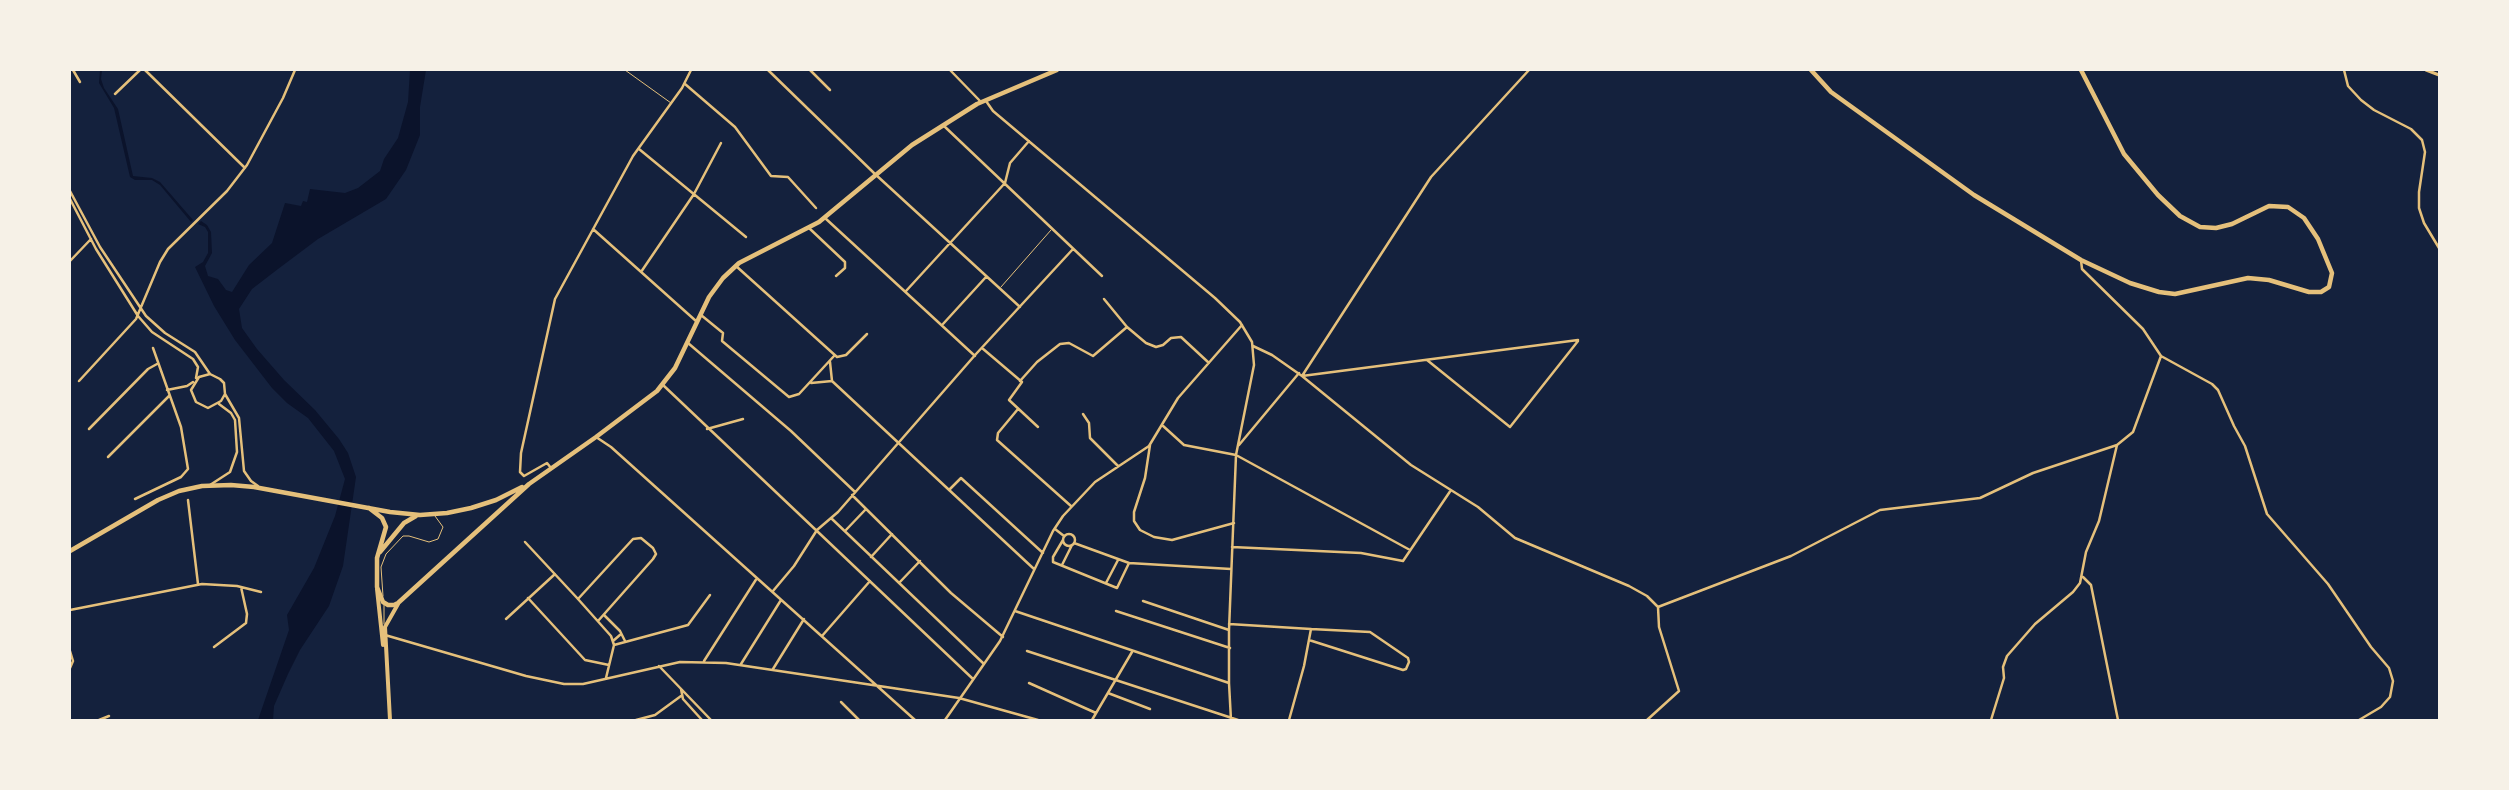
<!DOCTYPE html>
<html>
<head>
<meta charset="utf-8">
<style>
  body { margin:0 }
  #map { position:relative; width:2509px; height:790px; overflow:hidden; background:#14213d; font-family:Commissioner,sans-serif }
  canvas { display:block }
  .frame { position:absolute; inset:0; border:71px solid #f6f1e7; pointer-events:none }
</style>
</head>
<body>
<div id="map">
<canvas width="2509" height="790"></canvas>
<div class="frame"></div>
</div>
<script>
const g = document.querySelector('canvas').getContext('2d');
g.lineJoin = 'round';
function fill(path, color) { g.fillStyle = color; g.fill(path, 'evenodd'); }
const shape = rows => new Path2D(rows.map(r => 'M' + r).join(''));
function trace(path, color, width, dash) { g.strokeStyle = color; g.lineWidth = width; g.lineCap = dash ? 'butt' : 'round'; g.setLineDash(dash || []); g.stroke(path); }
const water = shape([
  [100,70,102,70,101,79,104,88,118,109,133,176,152,178,160,182,193,220,191,222,160,185,152,180,135,180,130,177,114,108,99,83],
  [410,70,426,70,420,107,420,135,406,170,386,199,318,239,278,269,252,289,239,309,242,328,257,349,284,380,315,410,339,439,348,453,356,477,343,566,329,606,300,650,288,674,274,706,273,720,258,720,289,630,287,615,314,568,335,516,345,479,334,451,308,418,287,403,272,388,235,340,214,306,195,267,203,262,208,253,208,232,205,227,198,224,201,221,207,225,211,232,212,253,205,266,208,276,218,279,226,290,232,292,249,265,272,243,285,203,301,206,303,201,307,202,310,189,345,193,358,188,380,171,384,159,398,138,408,102]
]);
const service = shape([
  [625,70,671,103],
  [1001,287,1051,230],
  [383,596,381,567,386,554,403,536,409,536,429,542,438,539,443,527,435,516],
  [384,605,384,624]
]);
const minor = shape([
  [73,70,80,82],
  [145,70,245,168],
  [768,70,875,174,1020,307],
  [810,70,830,90],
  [950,70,981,102],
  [2344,70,2348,86,2361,100,2374,110,2411,129,2422,140,2425,152,2419,192,2419,208,2424,223,2439,248],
  [685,84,735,127,771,176,788,177,816,208],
  [115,94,140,70],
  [986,101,993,111,1215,298,1240,322,1252,342,1254,365,1236,455,1229,630,1229,683,1231,720],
  [944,126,1102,276],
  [639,149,746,237],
  [70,191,100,247,146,316,165,333,195,352,210,374,220,379,224,383,225,394,221,401,208,408,196,402,191,390,199,377,210,374],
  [70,199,96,249,138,316,152,332,193,359,198,367,196,378],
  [825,218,975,356],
  [809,228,845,262,845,268,836,276],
  [593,229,696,321],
  [2081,260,2082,269,2143,329,2161,356,2212,384,2218,390,2234,426,2245,446,2267,514,2328,584,2371,647,2389,668,2393,681,2390,697,2381,707,2359,720],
  [70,261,91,239],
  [736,266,837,357,846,355,867,334],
  [641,272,694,194,721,143],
  [906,291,1005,183,1010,163,1029,141],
  [1104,299,1127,327],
  [701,315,723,333,722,341,789,397,799,394,834,356],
  [943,324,986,277],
  [688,343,791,431,855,492],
  [1253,346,1272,355,1302,376,1411,465,1478,507,1515,538,1629,586,1647,596,1658,607],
  [982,348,1022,382,1009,400,1038,427],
  [1427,360,1510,427,1578,341],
  [830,362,832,381],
  [1302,376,1431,177,1529,70],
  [1302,376,1578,340],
  [79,381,136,319,160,262,168,249,227,191,247,165,283,98,295,70],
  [832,381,1034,569],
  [1020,381,1037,362,1060,344,1069,343,1093,356,1127,327,1146,343,1156,347,1163,345,1171,338,1181,337,1209,363],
  [811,383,832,381],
  [663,385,973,679],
  [167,390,187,386,193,382],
  [225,394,239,418,244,471,251,481,258,486],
  [1018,409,998,433,997,440,1071,506],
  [1083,414,1089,423,1090,438,1118,466],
  [1162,425,1184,445,1236,455,1410,550],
  [89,429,148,369,157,364],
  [707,429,743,419],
  [596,437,611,447,915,720],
  [1150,445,1145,478,1134,512,1134,521,1140,530,1154,537,1172,540,1234,523],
  [1239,445,1299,373],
  [108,457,169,396],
  [551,468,547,463,524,476,520,472,521,453,555,299,633,156,682,88,691,70],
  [210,485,230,472,237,452,235,420,231,413,219,404],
  [949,490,961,478,1043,553],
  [852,495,951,593,1003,637],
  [135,499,181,477,188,469,181,427,153,348],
  [188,500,198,584],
  [831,518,984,664],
  [1055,529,1064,536],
  [845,531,866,509],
  '1063 540a6 6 0 1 1 12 0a6 6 0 1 1-12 0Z',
  [1063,540,1053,557,1053,562,1117,588,1129,563],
  [525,542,578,599,611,636,614,645],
  [1074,543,1129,563,1231,569],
  [1232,547,1361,553,1403,561,1451,490],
  [871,557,892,534],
  [1062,565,1072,545],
  [2083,577,2091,585,2118,720],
  [899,583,920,561],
  [1106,583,1118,560],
  [773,591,794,566,817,530,838,512,976,354,1073,249],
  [528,598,585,660,609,665],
  [578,599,633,539,641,538,653,548,656,554,653,559,598,621],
  [1143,601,1229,630],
  [1658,607,1791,556,1880,510,1980,498,2033,473,2117,445,2133,432,2161,356],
  [70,610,202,584,237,586,261,592],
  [1015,611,1229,683],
  [1116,611,1230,648],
  [604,615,620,631,625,641],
  [506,619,555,574],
  [1229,624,1311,629,1304,666,1289,720],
  [385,635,526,676,564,684,583,684,680,662,726,663,959,698,1038,720],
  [822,636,870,581],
  [1309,640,1403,670,1406,669,1409,662,1408,658,1370,632,1311,629],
  [613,641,621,634],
  [214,647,246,623,247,614,241,587],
  [70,651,73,661,70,668],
  [1027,651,1238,720],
  [704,661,757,578],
  [741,664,781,600],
  [659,666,711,720],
  [773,669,804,619],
  [606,678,614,645,688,625,710,595],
  [1029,683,1096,713],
  [681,689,683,699,702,720],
  [1108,693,1150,709],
  [841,702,859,720],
  [99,720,109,716],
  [636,720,655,715,681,696],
  [945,720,1000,641,1053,531,1063,516,1095,482,1149,446,1178,398,1242,325],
  [1092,720,1132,652],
  [1647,720,1679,691,1659,627,1658,607],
  [1991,720,2004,678,2003,667,2007,656,2035,624,2073,592,2080,583,2086,552,2099,521,2117,445]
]);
const tertiary = shape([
  [2426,70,2439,75]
]);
const secondary = shape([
  [377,589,383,645],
  [390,720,385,627,398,604]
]);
const primary = shape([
  [1811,70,1831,92,1974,195,2081,260,2130,283,2159,292,2175,294,2248,278,2269,280,2309,292,2321,292,2329,287,2332,273,2318,239,2304,218,2288,207,2269,206,2232,224,2216,228,2200,227,2180,216,2158,195,2124,154,2081,70],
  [369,508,382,518,386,527,377,558,377,587,383,602,388,605,394,605,398,603,529,484,596,437,657,391,675,368,709,297,723,278,739,263,819,222,912,145,977,104,1057,70],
  [70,551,158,500,179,491,202,486,231,485,254,487,390,512,420,515,447,513,471,508,496,500,522,487],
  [380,552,404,523,416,516]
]);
fill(water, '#0b132b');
trace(service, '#e5c07b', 1);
trace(minor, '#e5c07b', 2.5);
trace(tertiary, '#e5c07b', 3);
trace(secondary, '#e5c07b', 4);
trace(primary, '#e5c07b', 4.5);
</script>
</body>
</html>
